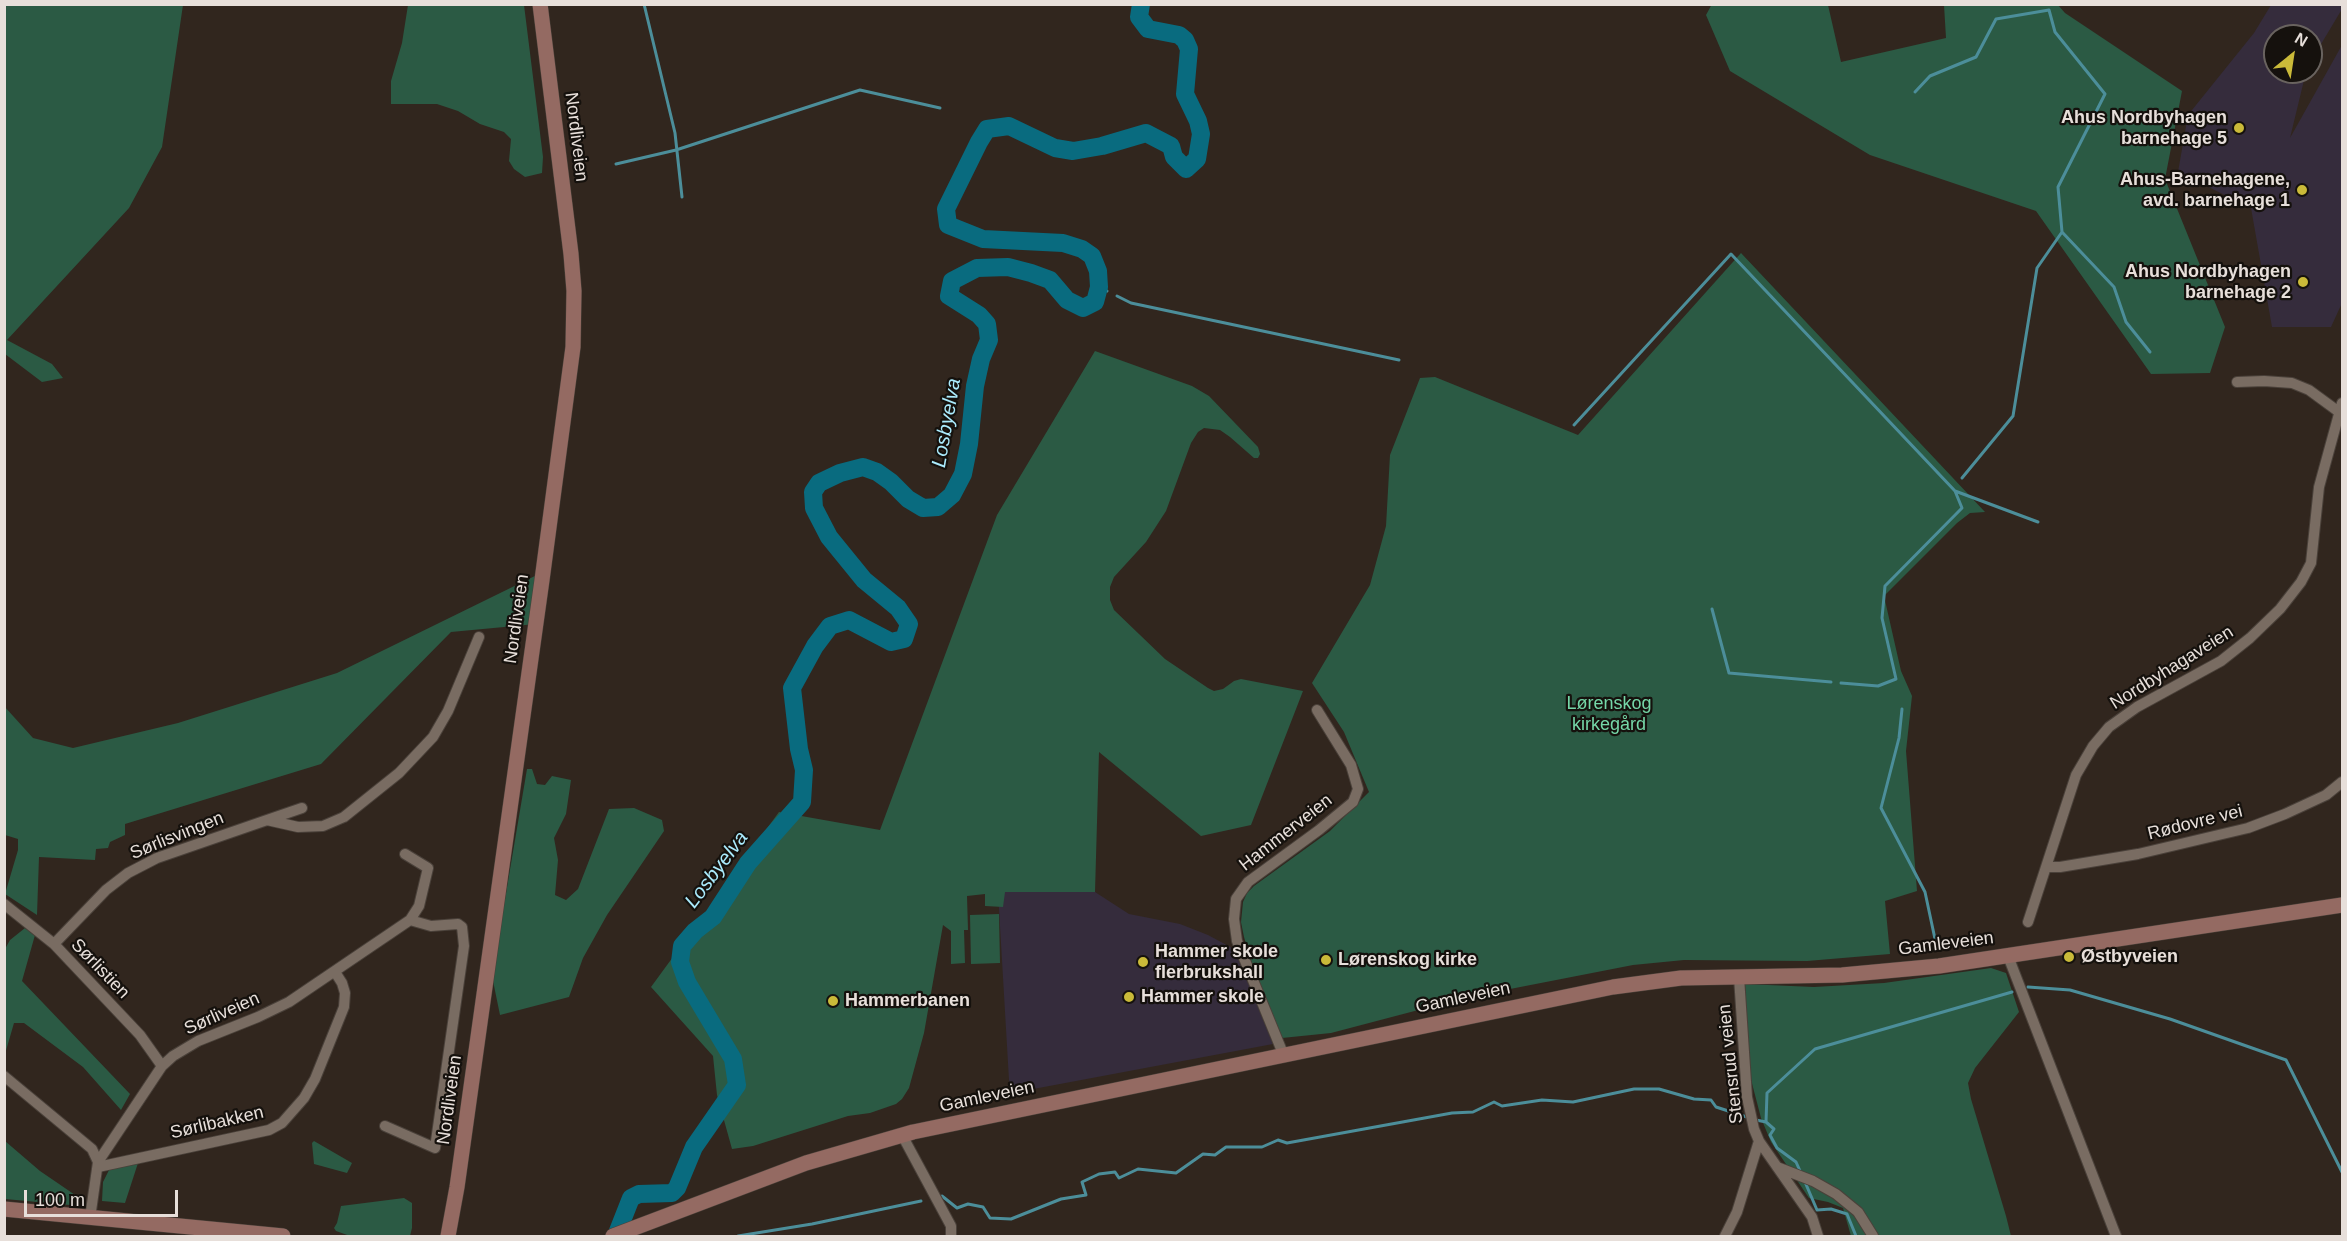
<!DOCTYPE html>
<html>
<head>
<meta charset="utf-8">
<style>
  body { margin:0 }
  #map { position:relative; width:2347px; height:1241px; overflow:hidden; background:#31261e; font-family:Helvetica,sans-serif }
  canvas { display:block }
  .frame { position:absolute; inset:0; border:6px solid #e7dfda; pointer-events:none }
  .north { position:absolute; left:2263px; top:24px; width:60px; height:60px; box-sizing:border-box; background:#15110d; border:2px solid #69635f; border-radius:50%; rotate:30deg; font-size:16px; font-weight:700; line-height:24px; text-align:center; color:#e7dfda }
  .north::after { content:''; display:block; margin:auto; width:21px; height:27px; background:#caba39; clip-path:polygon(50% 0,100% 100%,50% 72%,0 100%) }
  .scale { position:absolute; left:24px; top:1190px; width:154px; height:27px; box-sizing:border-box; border:3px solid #e7dfda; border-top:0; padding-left:8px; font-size:18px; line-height:21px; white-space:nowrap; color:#e7dfda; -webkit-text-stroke:4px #15110d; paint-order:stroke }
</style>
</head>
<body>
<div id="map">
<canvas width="2347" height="1241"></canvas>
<div class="frame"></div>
<div class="north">N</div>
<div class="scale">100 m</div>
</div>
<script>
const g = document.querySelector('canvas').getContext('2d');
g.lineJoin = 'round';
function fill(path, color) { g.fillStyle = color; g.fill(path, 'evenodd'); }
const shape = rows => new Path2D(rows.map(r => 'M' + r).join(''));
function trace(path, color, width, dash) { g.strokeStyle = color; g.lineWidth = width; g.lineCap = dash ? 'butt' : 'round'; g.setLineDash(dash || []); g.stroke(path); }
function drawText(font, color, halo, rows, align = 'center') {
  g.font = font + ' Helvetica,sans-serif'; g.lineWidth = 4.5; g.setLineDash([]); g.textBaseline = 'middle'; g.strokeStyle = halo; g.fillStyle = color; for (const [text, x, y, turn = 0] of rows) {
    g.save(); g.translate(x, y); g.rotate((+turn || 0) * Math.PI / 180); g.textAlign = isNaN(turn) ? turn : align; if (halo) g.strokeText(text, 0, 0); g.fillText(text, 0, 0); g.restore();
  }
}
const education = shape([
  [2271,5,2342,5,2342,9,2311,61,2311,36,2275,36,2275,72,2306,72,2290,138,2342,45,2342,303,2331,327,2272,327,2251,208,2178,172,2188,115,2254,33],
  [998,892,1095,892,1129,914,1180,924,1208,935,1234,949,1273,1044,1012,1093,1009,1080]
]);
const green = shape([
  [1712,4,1828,5,1841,62,1946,38,1944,5,2058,5,2065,13,2182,91,2165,179,2225,327,2210,373,2151,374,2036,211,1870,155,1730,71,1706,15],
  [4,5,183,5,162,147,129,208,7,340,52,364,63,378,42,382,5,354],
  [408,5,524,5,543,157,542,173,525,177,514,169,509,161,511,139,504,132,480,124,458,111,437,104,391,104,391,81,402,43],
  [1741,253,1985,512,1970,513,1957,523,1884,596,1901,671,1912,696,1906,751,1917,891,1885,901,1890,954,1807,961,1684,960,1633,965,1464,998,1331,1033,1282,1038,1254,971,1244,937,1241,922,1243,902,1247,893,1254,886,1330,831,1369,792,1344,732,1312,683,1370,585,1386,526,1390,455,1420,378,1435,377,1578,435],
  [1095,351,1192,386,1209,396,1258,447,1260,454,1258,458,1254,458,1230,437,1220,430,1204,428,1198,432,1191,443,1166,511,1146,542,1114,577,1110,587,1110,600,1114,610,1165,659,1208,688,1214,691,1223,689,1234,681,1241,679,1303,691,1251,825,1201,836,1099,752,1095,892,1005,892,1003,907,985,906,985,894,967,896,968,930,964,930,965,963,951,964,951,931,943,925,924,1033,909,1088,902,1099,896,1104,870,1113,848,1116,753,1146,732,1149,717,1095,713,1056,651,987,779,812,880,830,997,515],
  [543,572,536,624,451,632,321,764,125,824,125,835,110,842,108,848,96,849,95,860,39,857,37,915,5,894,18,850,18,839,5,835,4,706,33,738,73,748,178,723,337,673],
  [527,769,532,769,537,784,545,785,552,776,571,780,566,814,554,838,558,860,555,895,566,900,578,889,609,809,634,808,662,820,664,831,607,915,583,958,569,997,500,1015,492,976],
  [999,914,1000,963,971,964,970,915],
  [25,928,35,935,22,981,130,1094,121,1110,83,1067,24,1023,14,1023,5,1054,5,949,10,940],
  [1991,968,2006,973,2019,1012,1975,1068,1968,1083,1971,1099,2006,1216,2011,1236,1851,1236,1843,1208,1828,1202,1809,1198,1771,1142,1761,1118,1748,1068,1745,984,1814,987,1884,983],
  [5,1141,40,1171,81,1199,81,1206,5,1199],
  [314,1141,352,1163,347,1173,314,1164,312,1143],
  [138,1163,125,1203,102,1201,103,1182,110,1168],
  [404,1198,412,1203,412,1228,410,1236,350,1236,336,1231,334,1228,337,1223,341,1206]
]);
const stream = shape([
  [644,4,675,133,682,197],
  [1915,92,1930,76,1976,57,1996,19,2049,10,2055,32,2105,94,2058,187,2062,232,2037,268,2013,416,1962,478],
  [616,164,676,150,860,90,940,108],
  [2062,232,2114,287,2126,322,2150,352],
  [1099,287,1107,291],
  [1117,296,1131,303,1399,360],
  [1574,425,1731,254,1955,491,1962,508,1885,586,1882,618,1896,679,1878,686,1841,683],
  [1955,491,2038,522],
  [1712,609,1729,673,1831,682],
  [1902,709,1899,738,1881,808,1925,892,1935,939],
  [2028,987,2070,990,2170,1019,2286,1060,2342,1172],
  [1756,1120,1766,1122,1774,1129,1770,1135,1777,1148,1796,1162,1801,1173],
  [1766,1122,1767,1093,1815,1049,2012,992],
  [1805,1182,1817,1210,1831,1209,1847,1214,1856,1236],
  [942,1196,957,1208,968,1204,983,1207,990,1218,1011,1219,1061,1199,1086,1195,1082,1182,1099,1174,1115,1172,1119,1178,1138,1169,1176,1173,1203,1154,1215,1155,1226,1147,1262,1147,1278,1140,1287,1143,1452,1113,1473,1112,1494,1102,1502,1106,1542,1100,1573,1102,1634,1089,1659,1089,1694,1099,1711,1100,1716,1107,1750,1118],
  [738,1236,812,1224,921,1201]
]);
const river = shape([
  [616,1236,631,1198,639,1194,672,1193,677,1188,694,1147,737,1085,733,1059,687,982,680,962,682,946,695,931,713,917,748,863,802,802,804,770,799,749,792,688,815,646,830,626,849,620,891,642,904,639,909,624,898,608,864,580,829,537,814,508,813,492,819,483,840,473,863,467,877,472,891,482,908,499,923,508,938,507,952,495,963,474,969,444,975,386,981,359,989,340,987,324,979,315,949,296,952,281,977,268,1008,267,1031,273,1050,280,1067,300,1083,308,1095,302,1099,287,1098,271,1092,256,1082,249,1063,243,983,239,948,225,946,209,979,142,987,129,1009,126,1055,148,1073,151,1102,146,1146,133,1171,146,1174,157,1186,169,1197,159,1201,134,1198,121,1185,94,1189,49,1185,40,1179,35,1148,29,1139,17,1141,4]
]);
const street = shape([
  [2237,382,2264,381,2292,383,2309,390,2339,412],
  [267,820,302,808],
  [2046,867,2060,867,2138,854,2248,828,2285,814,2326,795,2342,782],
  [4,904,54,944,140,1035,162,1066],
  [2028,922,2076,775,2093,746,2109,727,2137,707,2221,661,2250,638,2280,609,2301,582,2311,563,2319,487,2342,403],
  [54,944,106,890,128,873,157,858,267,820,298,827,323,826,344,817,399,773,433,737,448,711,479,637],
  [2008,956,2116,1236],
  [1739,977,1747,1097,1754,1129,1759,1141,1812,1217,1818,1236],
  [1284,1056,1237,941,1234,919,1236,899,1248,882,1319,830,1353,802,1358,789,1351,765,1317,710],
  [4,1076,92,1149,98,1162],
  [385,1126,435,1148,464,946,462,927,458,924,431,926,410,920],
  [902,1135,951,1226,951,1236],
  [98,1167,269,1130,282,1123,304,1098,315,1079,344,1007,345,993,342,983,335,972],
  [1777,1167,1813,1181,1836,1194,1858,1212,1873,1236],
  [90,1218,98,1162,162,1066,173,1056,198,1041,258,1017,289,1002,410,920,419,906,428,868,405,854],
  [1725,1236,1737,1212,1759,1141]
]);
const secondary = shape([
  [4,1209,283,1236],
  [448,1236,457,1187,542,580,573,347,574,291,571,254,540,4],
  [613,1236,806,1163,913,1132,1613,987,1681,978,1842,975,1939,966,2342,905]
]);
const markers = [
  [2239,128,6,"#caba39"],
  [2302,190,6,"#caba39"],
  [2303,282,6,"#caba39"],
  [2069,957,6,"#caba39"],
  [1326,960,6,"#caba39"],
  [1143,962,6,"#caba39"],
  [1129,997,6,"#caba39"],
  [833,1001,6,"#caba39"]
];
const poiNames = [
  ["Ahus Nordbyhagen",2227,118,"right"],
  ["barnehage 5",2227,139,"right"],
  ["Ahus-Barnehagene,",2290,180,"right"],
  ["avd. barnehage 1",2290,201,"right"],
  ["Ahus Nordbyhagen",2291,272,"right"],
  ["barnehage 2",2291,293,"right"],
  ["Hammer skole",1155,952],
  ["flerbrukshall",1155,973],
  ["Østbyveien",2081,957],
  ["Lørenskog kirke",1338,960],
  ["Hammer skole",1141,997],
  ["Hammerbanen",845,1001]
];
const streetNames = [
  ["Nordliveien",576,137,83],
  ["Nordliveien",517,619,-82],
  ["Nordbyhagaveien",2172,668,-32],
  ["Rødovre vei",2195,823,-14],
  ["Hammerveien",1286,833,-38],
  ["Sørlisvingen",177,836,-22],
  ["Gamleveien",1946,944,-7],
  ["Sørlistien",100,969,46],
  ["Gamleveien",1463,998,-12],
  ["Sørliveien",222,1014,-24],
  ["Stensrud veien",1731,1064,-96],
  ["Gamleveien",987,1097,-12],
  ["Nordliveien",450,1100,-82],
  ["Sørlibakken",217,1123,-13]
];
const parkNames = [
  ["Lørenskog",1609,704],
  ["kirkegård",1609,725]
];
const waterNames = [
  ["Losbyelva",947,423,-80],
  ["Losbyelva",717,870,-53]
];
fill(education, '#352c3c');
fill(green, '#2b5a44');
trace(stream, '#4c8e9a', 3);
trace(river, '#096b7f', 18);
trace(street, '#4a413a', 12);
trace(secondary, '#4a413a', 16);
trace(street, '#796c62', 10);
trace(secondary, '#946a62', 15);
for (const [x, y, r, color] of markers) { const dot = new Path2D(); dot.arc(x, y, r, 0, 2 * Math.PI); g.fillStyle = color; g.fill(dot); trace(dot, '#15110d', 2); }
drawText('bold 18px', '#e7dfda', '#15110d', poiNames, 'left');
drawText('18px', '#e7dfda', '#15110d', streetNames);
drawText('18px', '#75d7a8', '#15110d', parkNames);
drawText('italic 20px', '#abebfd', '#15110d', waterNames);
</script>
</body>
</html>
